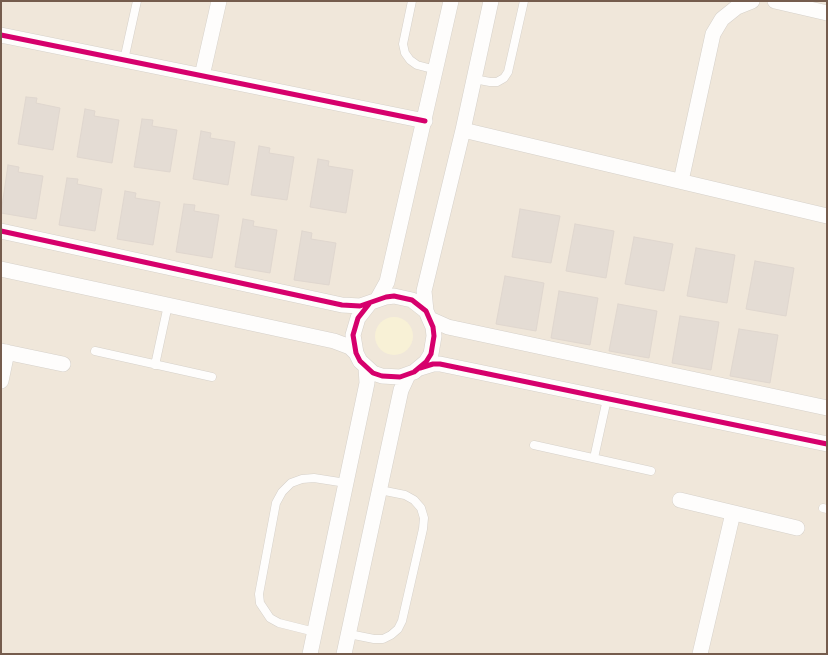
<!DOCTYPE html>
<html>
<head>
<meta charset="utf-8">
<style>
  body { margin:0 }
  #map { position:relative; width:828px; height:655px; overflow:hidden; background:#f7f4ec; font-family:"Sofia Sans Condensed",sans-serif }
  canvas { display:block }
  .frame { position:absolute; inset:0; border:2px solid #755c4d; pointer-events:none }
</style>
</head>
<body>
<div id="map">
<canvas width="828" height="655"></canvas>
<div class="frame"></div>
</div>
<script>
const g = document.querySelector('canvas').getContext('2d');
g.lineJoin = 'round';
function fill(path, color) { g.fillStyle = color; g.fill(path, 'evenodd'); }
const shape = rows => new Path2D(rows.map(r => 'M' + r).join(''));
function trace(path, color, width, dash) { g.strokeStyle = color; g.lineWidth = width; g.lineCap = dash ? 'butt' : 'round'; g.setLineDash(dash || []); g.stroke(path); }
const residential = shape([
  [1,1,827,1,827,654,1,654]
]);
const sand = shape([
  '375 336a19 19 0 1 1 38 0a19 19 0 1 1-38 0Z'
]);
const building = shape([
  [26,97,37,98,36,103,60,108,53,150,18,144,26,97],
  [85,109,95,111,94,116,119,120,112,163,77,157,85,109],
  [142,119,153,120,152,126,177,130,170,172,134,167,142,119],
  [201,131,211,133,210,138,235,142,228,185,193,179,201,131],
  [259,146,270,148,269,153,294,157,287,200,251,195,259,146],
  [318,159,329,161,328,166,353,170,346,213,310,207,318,159],
  [8,165,19,167,18,172,43,176,36,219,1,213,8,165],
  [67,178,78,179,77,184,102,189,95,231,59,225,67,178],
  [125,191,136,193,135,198,160,202,153,245,117,239,125,191],
  [184,204,195,205,194,211,219,215,212,258,176,252,184,204],
  [520,209,560,216,551,263,512,257,520,209],
  [243,219,254,221,253,226,277,230,270,273,235,267,243,219],
  [575,224,614,231,606,278,566,271,575,224],
  [302,231,312,233,311,239,336,243,329,285,294,280,302,231],
  [634,237,673,244,664,291,625,284,634,237],
  [696,248,735,255,727,303,687,296,696,248],
  [755,261,794,268,786,316,746,309,755,261],
  [505,276,544,283,536,331,496,324,505,276],
  [559,291,598,298,590,345,551,338,559,291],
  [618,304,657,311,649,358,609,351,618,304],
  [680,316,719,322,711,370,672,363,680,316],
  [739,329,778,335,770,383,730,376,739,329]
]);
const lane = shape([
  [412,1,403,44,405,53,410,60,417,65,436,70],
  [124,60,137,1],
  [474,79,490,82,497,82,504,78,508,72,524,1],
  [95,351,212,377],
  [155,365,168,305],
  [534,445,651,471],
  [594,458,607,399],
  [823,508,827,509],
  [315,632,279,623,270,618,260,603,259,594,276,503,282,492,291,483,302,479,314,478,346,483],
  [349,634,374,639,383,639,391,635,398,629,402,621,423,529,424,518,421,508,414,500,405,495,380,490]
]);
const street = shape([
  [775,1,827,13],
  [1,35,425,121],
  [202,76,219,1],
  [463,130,827,216],
  [681,181,713,34,722,19,737,7,752,1],
  [1,231,342,305,360,306,386,297,394,296,412,300,426,311,433,327,434,336,431,354,426,362,414,372,400,377,382,376,373,373,360,361,356,353,353,335,358,318,369,304],
  [1,269,334,341,350,347,356,353],
  [377,300,387,282,451,1],
  [426,311,424,291,463,130,491,1],
  [430,319,448,327,827,408],
  [1,351,63,364],
  [420,368,433,364,440,364,827,444],
  [1,381,7,352],
  [680,500,797,528],
  [310,654,367,383,366,367],
  [344,654,401,390,408,375],
  [700,654,733,513]
]);
const cycleway = shape([
  [1,35,425,121],
  [1,231,342,305,360,306,386,297,394,296,412,300,426,311,433,327,434,336,431,354,426,362,414,372,400,377,382,376,373,373,360,361,356,353,353,335,358,318,369,304],
  [420,368,433,364,440,364,827,444]
]);
fill(residential, '#f0e7da');
fill(sand, '#f8f1d6');
fill(building, '#e4dcd4');
trace(building, '#e0d7cf', 1);
trace(lane, '#d6d1ca', 9);
trace(street, '#d6d1ca', 16);
trace(lane, '#fefdfc', 8);
trace(street, '#fefdfc', 15);
trace(cycleway, '#d6006c', 5);
</script>
</body>
</html>
